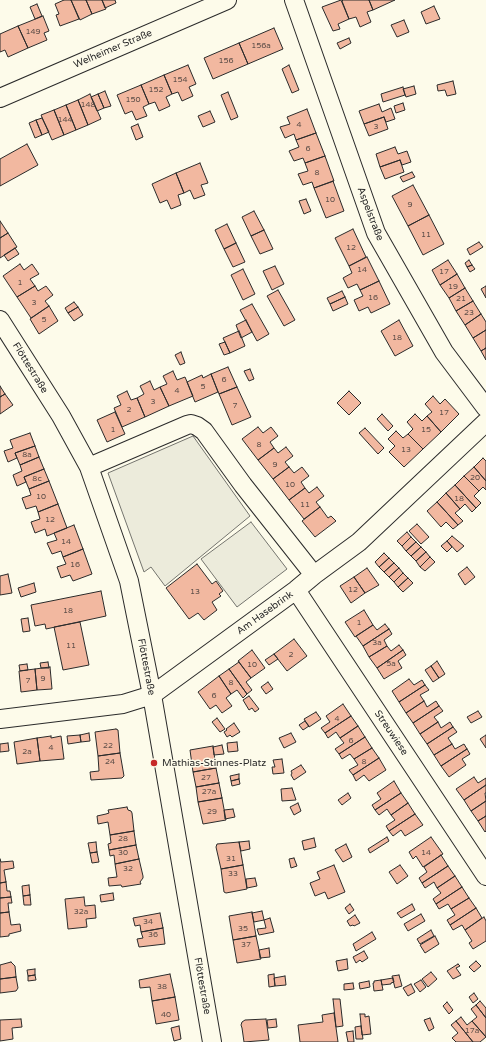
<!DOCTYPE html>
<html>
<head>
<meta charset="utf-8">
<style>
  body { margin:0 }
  canvas { display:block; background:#fdfbea }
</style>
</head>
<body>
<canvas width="486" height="1042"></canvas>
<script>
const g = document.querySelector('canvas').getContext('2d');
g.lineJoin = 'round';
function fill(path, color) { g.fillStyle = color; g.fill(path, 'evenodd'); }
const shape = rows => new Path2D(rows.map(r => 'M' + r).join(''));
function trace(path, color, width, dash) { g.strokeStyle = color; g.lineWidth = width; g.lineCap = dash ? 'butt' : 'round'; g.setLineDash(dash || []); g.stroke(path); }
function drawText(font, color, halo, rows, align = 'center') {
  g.font = font + ' "Varela Round",sans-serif'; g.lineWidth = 3; g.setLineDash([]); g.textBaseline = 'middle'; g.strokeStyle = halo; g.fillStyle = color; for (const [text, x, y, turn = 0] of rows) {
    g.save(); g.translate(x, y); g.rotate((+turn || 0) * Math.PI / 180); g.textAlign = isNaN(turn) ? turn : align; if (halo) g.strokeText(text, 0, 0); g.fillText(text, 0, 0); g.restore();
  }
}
const green = shape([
  [193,436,250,516,165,586,151,567,144,572,108,473,193,436],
  [251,522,287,569,237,607,201,559,251,522]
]);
const building = shape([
  [64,0,71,0,79,19,60,26,56,15,59,14,55,4,64,0],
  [71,0,86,0,92,14,80,20,71,0],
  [86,0,102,0,106,9,92,14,86,0],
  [102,0,115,0,116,3,105,8,102,0],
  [341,0,349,19,338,24,340,29,333,31,322,7,341,0],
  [343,0,369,0,373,10,367,12,371,22,360,27,356,17,349,19,342,1,343,0],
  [369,0,395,0,373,10,369,0],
  [37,4,42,16,35,19,30,7,37,4],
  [434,6,440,19,426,24,421,12,434,6],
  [43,16,49,31,44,33,47,40,28,48,18,26,43,16],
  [404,20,409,32,397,37,391,25,404,20],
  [18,26,28,48,8,57,5,50,0,52,0,34,18,26],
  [274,28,283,49,248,64,239,43,274,28],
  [349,38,351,43,340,49,337,43,349,38],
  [239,43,248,64,213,79,204,58,239,43],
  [188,65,196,84,189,87,193,96,182,101,178,92,172,94,164,75,188,65],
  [289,65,299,90,292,93,282,69,289,65],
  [164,75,172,94,166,97,170,106,159,111,155,102,149,104,141,85,164,75],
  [453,81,456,94,447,96,445,90,438,91,437,85,453,81],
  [141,85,149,104,143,107,147,116,136,120,132,111,125,114,117,95,141,85],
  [414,86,416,94,406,97,403,89,414,86],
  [403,87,405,95,383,102,381,94,403,87],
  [105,91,111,106,104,108,98,94,105,91],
  [228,92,238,117,231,120,221,95,228,92],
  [90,94,101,119,88,125,78,100,90,94],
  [98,94,104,108,97,111,91,97,98,94],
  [78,100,88,125,76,130,66,105,78,100],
  [403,103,405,110,396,113,394,106,403,103],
  [379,104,382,112,391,108,395,119,386,122,384,117,364,124,359,111,379,104],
  [66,105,76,130,64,135,54,110,66,105],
  [307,109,316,133,296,140,294,134,285,138,280,127,290,124,287,117,307,109],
  [54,110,64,135,52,140,41,115,54,110],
  [210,111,215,122,203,127,198,116,210,111],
  [384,117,388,129,369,136,364,124,384,117],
  [42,118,49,132,42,135,36,120,42,118],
  [36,120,42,135,35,138,29,123,36,120],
  [138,124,143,137,136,140,131,127,138,124],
  [316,133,325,156,305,163,303,158,294,161,289,151,299,147,296,140,316,133],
  [27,144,38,165,0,186,0,159,27,144],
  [395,147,398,154,407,151,411,162,402,165,400,160,380,167,376,154,395,147],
  [325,156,334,181,314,188,312,182,303,185,298,174,308,171,305,163,325,156],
  [400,160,404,172,385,179,380,167,400,160],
  [200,163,208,183,201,185,205,195,194,199,190,190,184,193,176,173,200,163],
  [412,172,415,177,403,182,400,177,412,172],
  [176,173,184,193,178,195,181,205,171,209,167,200,160,203,152,184,176,173],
  [333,181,344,211,326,218,314,188,333,181],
  [413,185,429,215,408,226,392,196,413,185],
  [306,199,311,211,304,214,299,201,306,199],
  [254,211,264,230,251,236,242,217,254,211],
  [429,215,444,244,423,255,408,226,429,215],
  [0,221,8,233,0,238,0,221],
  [227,224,236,243,224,249,215,230,227,224],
  [353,229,366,257,349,266,335,238,353,229],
  [264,230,273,249,260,254,251,236,264,230],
  [8,233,17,247,0,258,0,238,8,233],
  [479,242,483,247,470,255,467,249,479,242],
  [236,243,245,262,233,267,224,249,236,243],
  [15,248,19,254,8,261,4,255,15,248],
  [367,257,379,281,360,290,357,284,348,288,343,278,352,273,349,266,367,257],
  [448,260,457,274,440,285,432,270,448,260],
  [469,260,472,265,467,267,465,263,469,260],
  [20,264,24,270,32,264,39,274,30,279,35,286,17,297,3,276,20,264],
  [472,265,475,269,470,272,467,267,472,265],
  [275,266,284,284,272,290,263,271,275,266],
  [243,269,255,294,243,300,231,275,243,269],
  [457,274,465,288,449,298,440,285,457,274],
  [379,281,390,304,371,313,368,307,359,311,354,300,363,296,360,290,379,281],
  [35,286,38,291,46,286,53,295,45,301,49,306,31,318,17,297,35,286],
  [486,286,486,298,481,289,486,286],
  [465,288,473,301,456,311,449,298,465,288],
  [278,290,295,320,284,326,267,296,278,290],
  [342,291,345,297,330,304,327,298,342,291],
  [345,297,348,304,333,311,330,304,345,297],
  [473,301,481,314,465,325,456,311,473,301],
  [74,302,78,307,68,313,65,308,74,302],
  [252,304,269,334,257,341,240,310,252,304],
  [49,306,58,321,39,334,30,319,49,306],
  [78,307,83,315,74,321,68,313,78,307],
  [481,314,486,322,486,330,473,338,465,325,481,314],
  [246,320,252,332,241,338,236,325,246,320],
  [399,320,413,346,395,356,381,331,399,320],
  [486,330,486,348,481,351,473,338,486,330],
  [239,331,245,346,230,353,223,338,239,331],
  [225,342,230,353,224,355,219,344,225,342],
  [486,348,486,360,481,351,486,348],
  [181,352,185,363,180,365,175,355,181,352],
  [228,367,237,387,219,394,211,374,228,367],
  [250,369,254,379,249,381,244,371,250,369],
  [173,371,177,380,185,377,193,396,169,406,160,387,167,384,163,376,173,371],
  [211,374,218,392,195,402,187,382,202,375,203,378,211,374],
  [150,381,154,390,160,387,169,406,145,417,137,398,144,394,140,386,150,381],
  [0,386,5,394,0,397,0,386],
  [237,387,251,417,232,425,219,394,237,387],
  [127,391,131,400,137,398,145,417,122,427,114,408,121,405,117,396,127,391],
  [349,391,361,403,349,415,337,403,349,391],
  [5,394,13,405,0,414,0,397,5,394],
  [433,396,440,404,445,399,459,414,441,432,427,416,432,412,425,404,433,396],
  [115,412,125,434,107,442,97,420,115,412],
  [382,414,393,426,388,431,377,419,382,414],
  [415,414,422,421,427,416,441,432,423,449,408,434,413,429,407,422,415,414],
  [258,427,263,433,271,427,278,436,270,442,274,448,258,460,242,439,258,427],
  [365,428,384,448,378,454,359,433,365,428],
  [396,431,403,438,408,434,423,449,404,467,389,452,395,446,388,439,396,431],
  [30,433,35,446,15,453,17,458,8,462,4,451,13,448,10,440,30,433],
  [35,446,39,457,20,465,15,453,35,446],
  [286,447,293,456,285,462,289,467,273,479,258,460,274,448,278,453,286,447],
  [39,457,44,469,24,477,26,482,17,486,13,475,22,471,20,465,39,457],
  [483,458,486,461,486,481,474,467,483,458],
  [289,467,294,473,302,467,309,476,301,482,305,488,289,500,273,479,289,467],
  [474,467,486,481,486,490,483,487,479,491,464,476,474,467],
  [44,469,49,481,29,489,24,477,44,469],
  [464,476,479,491,474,496,481,503,476,508,455,485,464,476],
  [49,481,58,504,38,512,36,506,26,509,22,498,31,495,29,489,49,481],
  [455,485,476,508,472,512,465,504,460,509,446,493,455,485],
  [317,487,324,496,316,502,320,507,304,519,289,500,305,488,309,493,317,487],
  [446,493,460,509,455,513,463,521,458,525,437,502,446,493],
  [437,502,458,525,453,529,446,522,441,527,427,511,437,502],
  [58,504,67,528,47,536,45,529,35,533,31,522,40,519,38,512,58,504],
  [320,507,328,518,331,516,336,521,315,537,302,521,320,507],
  [417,524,429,537,421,544,409,531,417,524],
  [74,525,83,549,63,557,61,551,52,554,47,543,57,540,54,533,74,525],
  [407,532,411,537,402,546,397,541,407,532],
  [452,536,464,546,457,552,447,541,452,536],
  [411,537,416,542,406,551,402,546,411,537],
  [447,541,452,547,447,552,441,546,447,541],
  [416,542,421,547,411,556,406,551,416,542],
  [421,547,426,552,416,561,411,556,421,547],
  [83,549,92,574,73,581,70,575,61,578,57,567,66,564,63,557,83,549],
  [426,552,430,557,420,567,416,561,426,552],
  [384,553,389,558,379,567,375,562,384,553],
  [430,557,435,562,425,571,420,567,430,557],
  [389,558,394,563,384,572,379,567,389,558],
  [394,563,399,568,389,577,384,572,394,563],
  [197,564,212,584,216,581,223,591,219,594,221,596,212,602,217,610,204,620,198,613,189,619,166,588,197,564],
  [467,567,475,577,465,585,458,574,467,567],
  [367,568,379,585,365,593,354,577,367,568],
  [399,568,403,573,394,582,389,577,399,568],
  [403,573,408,578,398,587,394,582,403,573],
  [8,574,12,593,0,595,0,576,8,574],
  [354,577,365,593,351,603,340,586,354,577],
  [408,578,413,583,403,592,398,587,408,578],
  [34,583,36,592,21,597,18,588,34,583],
  [101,591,106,616,46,629,45,624,35,626,31,605,101,591],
  [364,610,373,625,355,637,345,622,364,610],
  [28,618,30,631,23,632,21,619,28,618],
  [80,622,89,665,63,670,54,627,80,622],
  [385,624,389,629,363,646,356,636,373,625,377,630,385,624],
  [389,629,392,634,384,640,387,646,369,657,363,646,389,629],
  [294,639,307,656,287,671,274,654,294,639],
  [399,645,403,650,377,668,369,657,387,646,391,651,399,645],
  [252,650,265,668,251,678,238,661,252,650],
  [403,650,406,655,398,661,402,668,384,679,377,668,403,650],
  [274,654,278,659,269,665,265,660,274,654],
  [437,661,445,674,439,678,431,666,437,661],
  [48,662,49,668,41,668,40,663,48,662],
  [239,662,251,678,246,682,252,690,247,694,229,669,239,662],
  [27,664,28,670,20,671,19,665,27,664],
  [431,666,439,678,433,682,425,670,431,666],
  [50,667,52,689,37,690,35,669,50,667],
  [35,669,37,690,21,692,19,671,35,669],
  [229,669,247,694,243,698,237,690,231,694,219,676,229,669],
  [219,676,231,694,226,698,232,706,222,713,216,705,210,709,198,692,219,676],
  [409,679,414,685,422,680,425,685,399,702,392,691,409,679],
  [268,682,273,689,266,694,261,687,268,682],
  [425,685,429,690,420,695,424,701,406,713,399,702,425,685],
  [249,696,259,709,255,712,252,708,249,710,243,700,249,696],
  [424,701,427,707,436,701,439,706,413,723,406,713,424,701],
  [343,704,351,716,325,733,321,728,330,722,326,716,343,704],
  [439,706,443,711,434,717,438,722,420,734,413,723,439,706],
  [478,711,482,717,471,723,467,717,478,711],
  [316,712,321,719,309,727,304,719,316,712],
  [351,716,358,726,340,738,336,732,328,738,325,733,351,716],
  [217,718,225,729,220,732,212,722,217,718],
  [305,721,309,726,303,730,299,725,305,721],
  [438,722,441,728,450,722,453,727,427,744,420,734,438,722],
  [234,723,240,732,232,737,230,735,227,737,224,732,227,730,226,729,234,723],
  [358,726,365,737,339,754,335,749,344,743,340,738,358,726],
  [453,727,457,732,448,738,452,744,434,755,427,744,453,727],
  [116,729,118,730,120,753,98,756,95,732,116,729],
  [89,733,90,741,81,742,80,735,89,733],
  [291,733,296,742,284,748,279,738,291,733],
  [80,735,81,742,68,744,67,736,80,735],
  [486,735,486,748,480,739,486,735],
  [51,736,51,738,61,736,64,759,40,761,37,738,51,736],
  [365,737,372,748,354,759,350,754,342,759,339,754,365,737],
  [37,738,40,761,17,764,14,742,37,738],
  [237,742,238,751,228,752,227,743,237,742],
  [8,743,9,751,0,752,0,744,8,743],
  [452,744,455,749,464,744,467,749,441,766,434,755,452,744],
  [222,745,224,754,214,755,213,747,222,745],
  [213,746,216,768,193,772,190,750,213,746],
  [372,748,379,758,353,775,349,770,358,765,354,759,372,748],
  [467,749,470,754,462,759,466,765,449,777,441,766,467,749],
  [120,753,124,776,122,778,91,780,90,772,99,771,98,756,120,753],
  [379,758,386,770,369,781,364,775,356,781,353,775,379,758],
  [282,759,284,773,273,774,272,767,275,767,273,760,282,759],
  [301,765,306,772,294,780,291,775,292,773,291,771,301,765],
  [216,768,219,783,196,787,193,772,216,768],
  [239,774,239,779,231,781,230,776,239,774],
  [474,777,478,783,486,778,486,785,464,800,456,789,474,777],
  [239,779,240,784,232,786,231,781,239,779],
  [394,781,401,793,375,810,372,805,381,799,377,793,394,781],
  [219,783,222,798,198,802,196,787,219,783],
  [486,785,486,793,485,793,486,801,471,811,464,800,486,785],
  [292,788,296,800,282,801,281,789,292,788],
  [348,793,351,798,342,805,338,800,348,793],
  [401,793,408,803,391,815,387,809,379,815,375,810,401,793],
  [222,798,226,820,203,824,198,802,222,798],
  [486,801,486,816,478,821,471,811,486,801],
  [298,803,301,811,294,815,290,807,298,803],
  [408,803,415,814,389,831,386,826,395,820,391,815,408,803],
  [127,807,128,810,131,811,132,813,134,831,110,835,108,822,98,824,97,816,106,814,109,813,108,810,127,807],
  [233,809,235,817,225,819,224,810,233,809],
  [415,814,423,825,405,836,401,830,393,836,389,831,415,814],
  [486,816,486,831,485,832,478,821,486,816],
  [134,831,136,845,109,850,108,844,111,843,110,835,134,831],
  [387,837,389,841,370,853,368,849,387,837],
  [431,837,443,854,423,867,416,856,413,859,409,852,431,837],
  [314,838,316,847,304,850,302,841,314,838],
  [249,841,250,849,241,851,239,842,249,841],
  [96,842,97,852,90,853,88,843,96,842],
  [239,842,243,865,221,869,216,847,217,844,239,842],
  [346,844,352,857,343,862,335,850,346,844],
  [136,845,139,859,115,864,114,855,110,856,109,850,136,845],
  [97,852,99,862,92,863,90,853,97,852],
  [441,855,448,866,422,883,419,878,427,872,424,867,441,855],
  [294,858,297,866,291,868,289,859,294,858],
  [0,859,1,862,13,861,14,868,4,870,6,882,0,883,0,859],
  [139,859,143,876,143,878,140,882,141,884,122,887,121,885,109,886,108,878,117,877,115,864,139,859],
  [243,865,247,889,226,893,224,892,221,869,243,865],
  [334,865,345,892,328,899,325,892,315,896,310,883,320,879,317,872,334,865],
  [400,865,408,876,397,884,389,872,400,865],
  [448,866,455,876,437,888,434,882,425,888,422,883,448,866],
  [455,876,462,887,436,904,433,899,441,893,437,888,455,876],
  [255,878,257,886,247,888,246,879,255,878],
  [6,882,7,891,10,891,11,897,0,898,0,883,6,882],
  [29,885,30,895,23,896,22,886,29,885],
  [462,887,469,898,451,909,448,904,439,909,436,904,462,887],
  [113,893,114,900,101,902,100,895,113,893],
  [30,895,31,905,24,905,23,896,30,895],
  [11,897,12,903,8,903,9,912,0,913,0,898,11,897],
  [84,897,85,906,95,905,96,918,86,919,87,927,68,929,65,899,84,897],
  [469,898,476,908,450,925,447,920,455,915,451,909,469,898],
  [350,904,354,910,349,914,345,908,350,904],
  [412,904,415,910,401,918,397,913,412,904],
  [476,908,482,918,465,930,462,925,453,930,450,925,476,908],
  [262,911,264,920,254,922,252,913,262,911],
  [9,912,11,925,20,924,21,931,9,934,9,936,0,937,0,913,9,912],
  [252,912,256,936,233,940,229,916,252,912],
  [160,913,163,928,141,932,140,925,135,926,133,918,160,913],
  [421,914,425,921,408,931,404,924,421,914],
  [355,915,360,923,354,926,353,925,350,926,347,921,355,915],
  [484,917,486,921,486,941,473,949,469,943,472,941,465,930,484,917],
  [270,918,274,932,259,935,257,929,266,928,264,920,270,918],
  [163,928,165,944,139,947,137,939,143,938,141,932,163,928],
  [431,930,434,936,420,944,417,939,431,930],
  [372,932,376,939,356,951,353,944,372,932],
  [256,936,261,959,237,963,233,940,256,936],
  [435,936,439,944,425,953,420,945,435,936],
  [269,948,270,957,260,958,259,950,269,948],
  [364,951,368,958,362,962,360,960,356,963,353,957,364,951],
  [347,959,348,969,338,971,336,961,347,959],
  [476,961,481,966,474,972,469,967,476,961],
  [11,962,15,966,16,977,0,979,0,965,11,962],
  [458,964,460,966,456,968,461,975,453,979,447,971,458,964],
  [35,969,35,975,28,976,27,970,35,969],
  [431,972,437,979,428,987,422,979,431,972],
  [170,974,175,997,152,1001,150,987,140,988,139,980,170,974],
  [274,974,275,986,269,987,268,975,274,974],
  [35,975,36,980,28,981,28,976,35,975],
  [399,975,402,986,395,988,392,976,399,975],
  [285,976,286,985,275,986,274,978,285,976],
  [16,977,18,988,16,991,0,993,0,979,16,977],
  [393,978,394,982,391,983,391,984,382,985,381,980,393,978],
  [381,980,383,990,374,991,373,983,374,983,374,981,381,980],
  [421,980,426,987,420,992,414,984,421,980],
  [369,981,370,987,360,989,359,983,369,981],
  [353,983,354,989,344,990,344,984,353,983],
  [411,984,415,992,408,996,403,988,411,984],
  [474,993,478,999,473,1003,469,997,474,993],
  [175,997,179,1020,156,1024,152,1001,175,997],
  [333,999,340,999,343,1026,336,1027,333,999],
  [480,1001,486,1008,486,1018,476,1005,480,1001],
  [447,1002,453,1010,449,1014,443,1006,447,1002],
  [476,1005,486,1018,486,1037,472,1021,477,1017,471,1009,476,1005],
  [334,1013,338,1042,300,1042,298,1025,323,1022,322,1015,334,1013],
  [360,1014,365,1014,365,1017,369,1016,371,1034,362,1035,360,1014],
  [461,1017,467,1025,472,1021,486,1037,480,1042,473,1042,456,1021,461,1017],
  [430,1018,434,1028,429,1031,424,1020,430,1018],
  [21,1019,22,1027,12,1028,13,1039,0,1041,0,1020,21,1019],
  [266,1019,269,1040,244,1042,242,1028,241,1025,242,1022,245,1020,266,1019],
  [276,1019,277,1027,268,1028,267,1020,276,1019],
  [456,1021,473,1042,456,1042,452,1038,458,1033,451,1025,456,1021],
  [179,1026,181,1039,174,1041,171,1028,179,1026],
  [361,1026,363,1039,356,1039,355,1027,361,1026],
  [353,1031,354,1042,348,1042,346,1032,353,1031]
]);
const minor = shape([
  [294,0,376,233,444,352,486,408],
  [0,98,227,0],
  [0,320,61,416,89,467,129,581,152,695,212,1042],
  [89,467,187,425,191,424,197,426,204,431,243,485,314,575],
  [296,590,486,876],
  [0,719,123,704,152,695,296,590,314,575,359,542,486,422]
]);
const markers = [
  [154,763,4,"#c62828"]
];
const numberNames = [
  ["149",33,32],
  ["156a",261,46],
  ["156",226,61],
  ["154",180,80],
  ["152",156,90],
  ["150",133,100],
  ["148",88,105],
  ["144",65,120],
  ["4",299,125],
  ["3",376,127],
  ["6",308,149],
  ["8",317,173],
  ["10",330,200],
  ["9",410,205],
  ["11",426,235],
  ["12",351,248],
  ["14",362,270],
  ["17",444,272],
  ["1",20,283],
  ["19",453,287],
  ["16",373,298],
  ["21",461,299],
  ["3",34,303],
  ["23",469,313],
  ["5",44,320],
  ["18",397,338],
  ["6",224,380],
  ["5",203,387],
  ["4",177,391],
  ["3",153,402],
  ["7",235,406],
  ["2",129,410],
  ["17",444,413],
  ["1",113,430],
  ["15",426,430],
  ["8",259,445],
  ["13",406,450],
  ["8a",27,455],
  ["9",275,465],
  ["20",475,478],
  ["8c",37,479],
  ["10",290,485],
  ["10",41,497],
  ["18",459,499],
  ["11",305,505],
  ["12",50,520],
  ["14",66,542],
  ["16",75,565],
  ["12",353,590],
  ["13",195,592],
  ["18",68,611],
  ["1",359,623],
  ["3a",377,643],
  ["11",71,646],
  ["2",291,655],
  ["5a",391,664],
  ["10",252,665],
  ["9",43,679],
  ["7",28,681],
  ["8",231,683],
  ["6",214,696],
  ["4",337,719],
  ["6",351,741],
  ["22",108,746],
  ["4",51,748],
  ["2a",27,752],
  ["24",110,762],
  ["8",364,762],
  ["27",206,778],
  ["27a",209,792],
  ["29",212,812],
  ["28",123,839],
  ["30",123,853],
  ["14",426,853],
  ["31",231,859],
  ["32",128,869],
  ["33",233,874],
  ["32a",81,912],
  ["34",148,922],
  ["35",243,929],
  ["36",153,935],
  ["37",246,945],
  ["38",162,987],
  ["40",166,1015],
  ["17a",472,1031]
];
const streetNames = [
  ["Welheimer Straße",113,49,-23],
  ["Aspelstraße",370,214,69],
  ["Flöttestraße",30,368,58],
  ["Am Hasebrink",265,613,-36],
  ["Flöttestraße",146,667,79],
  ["Streuwiese",391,733,56],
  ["Flöttestraße",202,986,80]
];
const poiNames = [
  ["Mathias-Stinnes-Platz",162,763]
];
fill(green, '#ecebdb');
trace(green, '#74746e', 1);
fill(building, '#f2b8a0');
trace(building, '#2b2b2b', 1);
trace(minor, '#2b2b2b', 20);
trace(minor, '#fdfbea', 18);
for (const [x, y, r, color] of markers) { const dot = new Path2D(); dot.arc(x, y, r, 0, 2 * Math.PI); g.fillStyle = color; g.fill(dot); trace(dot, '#fdfbea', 1.5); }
drawText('8px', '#5d4e48', null, numberNames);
drawText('10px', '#2b2b2b', '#fdfbea', streetNames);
drawText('10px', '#2b2b2b', '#fdfbea', poiNames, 'left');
</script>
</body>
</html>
